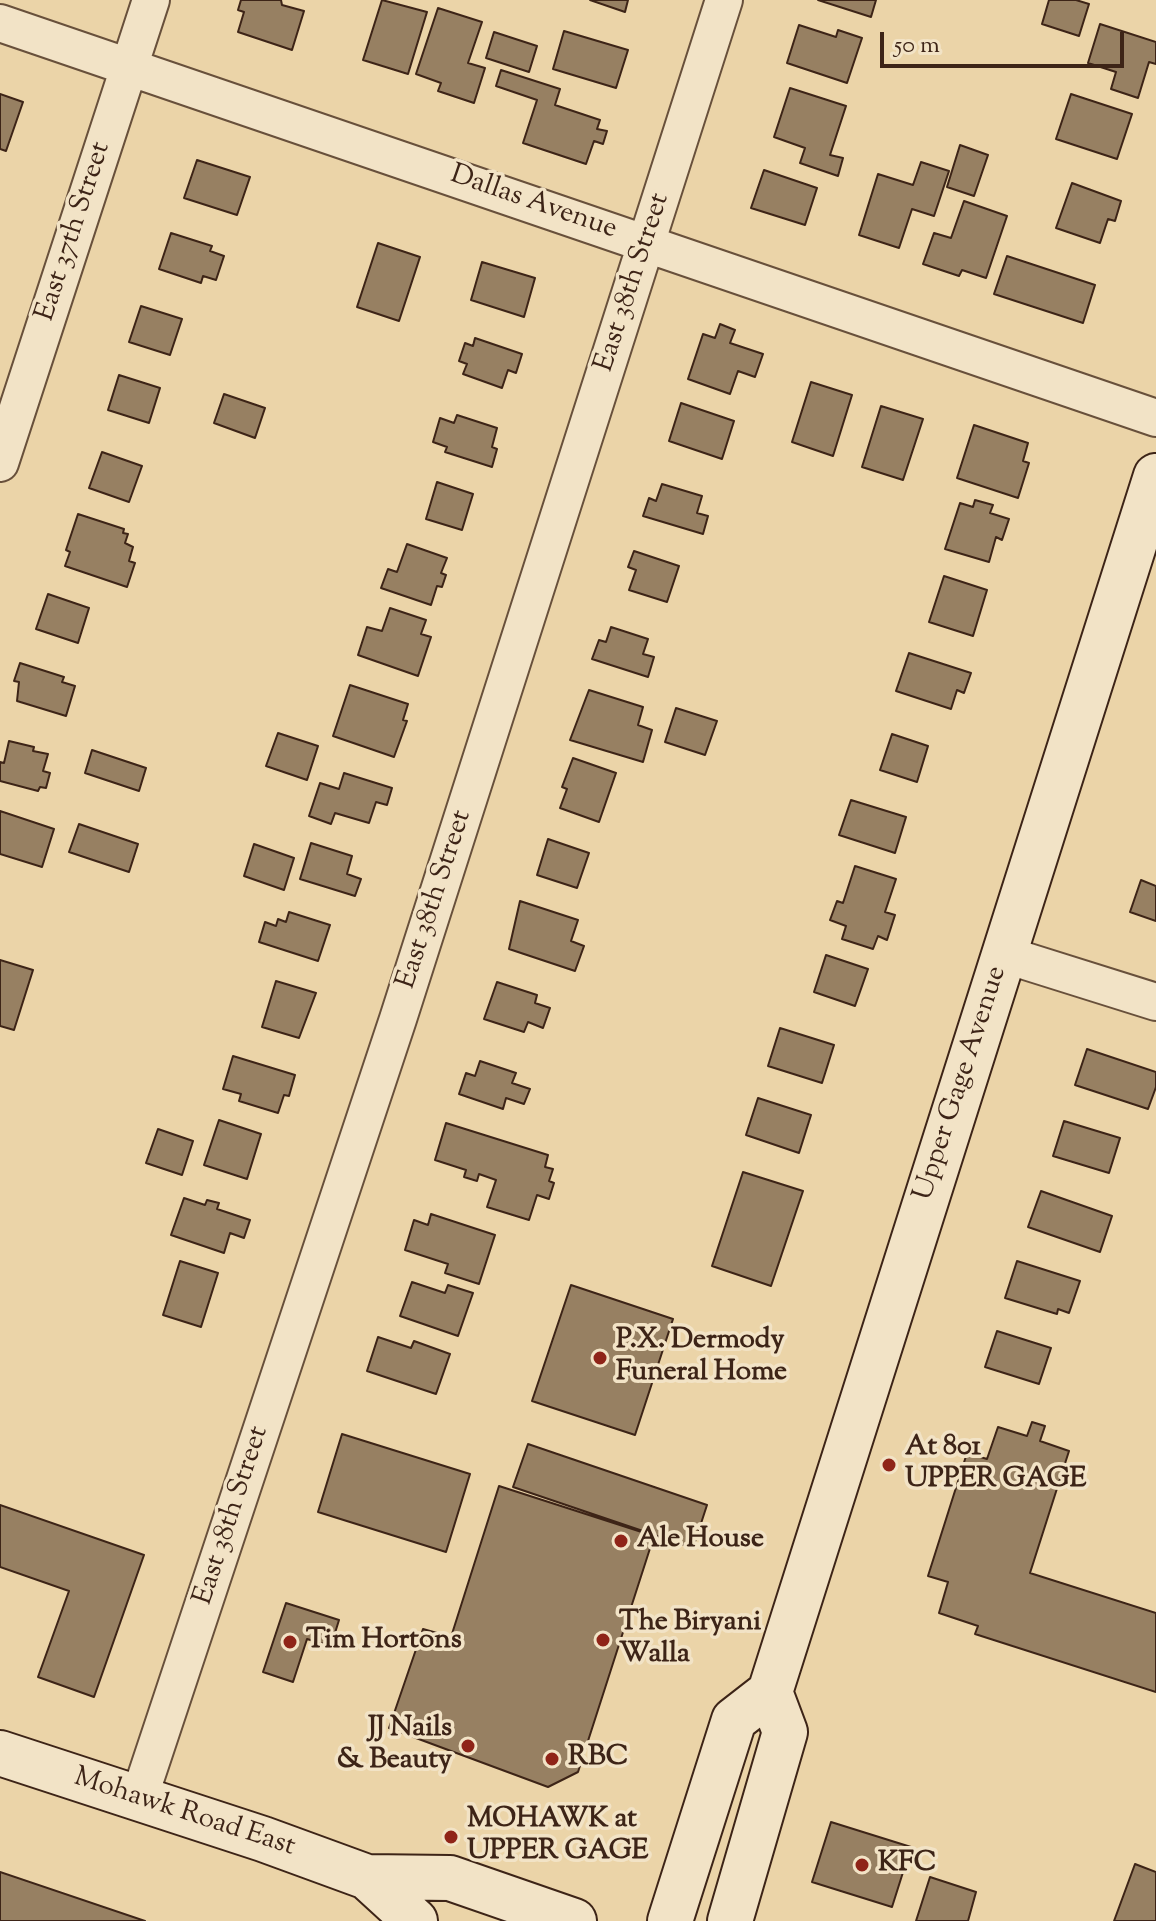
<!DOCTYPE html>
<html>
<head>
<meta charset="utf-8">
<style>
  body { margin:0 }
  #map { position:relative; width:1156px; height:1921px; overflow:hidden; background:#ebd4a8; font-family:"Sorts Mill Goudy",serif }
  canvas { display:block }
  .scale { position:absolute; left:880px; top:32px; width:244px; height:36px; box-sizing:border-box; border:4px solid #3d2417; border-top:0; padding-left:10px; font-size:24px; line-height:28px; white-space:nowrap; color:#3d2417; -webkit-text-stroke:6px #f2e3c6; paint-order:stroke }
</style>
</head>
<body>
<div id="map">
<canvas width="1156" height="1921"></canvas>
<div class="scale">50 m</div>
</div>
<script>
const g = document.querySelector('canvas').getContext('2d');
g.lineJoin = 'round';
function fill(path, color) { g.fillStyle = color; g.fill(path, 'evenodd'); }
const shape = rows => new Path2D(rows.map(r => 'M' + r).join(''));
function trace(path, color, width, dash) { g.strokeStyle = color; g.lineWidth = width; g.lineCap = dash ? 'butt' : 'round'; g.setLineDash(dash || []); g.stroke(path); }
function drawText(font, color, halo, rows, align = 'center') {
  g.font = font + ' "Sorts Mill Goudy",serif'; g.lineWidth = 7; g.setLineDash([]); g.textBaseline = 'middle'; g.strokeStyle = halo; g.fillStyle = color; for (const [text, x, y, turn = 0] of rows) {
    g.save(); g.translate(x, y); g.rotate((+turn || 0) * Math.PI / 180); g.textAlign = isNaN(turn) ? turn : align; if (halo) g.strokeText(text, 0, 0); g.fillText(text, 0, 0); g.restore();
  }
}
const building = shape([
  [241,0,281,0,282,5,304,11,292,50,238,32,244,12,238,10,241,0],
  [382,0,427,12,408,74,363,60,382,0],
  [590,0,628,0,625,12,590,0],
  [818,0,876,0,871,17,818,0],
  [1049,0,1076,0,1089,4,1079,36,1042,24,1049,0],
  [438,8,482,22,468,63,485,68,474,103,438,91,441,83,416,74,438,8],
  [1100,24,1156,42,1156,64,1149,62,1138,98,1111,89,1116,72,1088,63,1100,24],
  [799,25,836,37,838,30,862,38,847,83,787,63,799,25],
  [564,31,628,50,616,88,553,69,564,31],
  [494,32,537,46,529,72,486,58,494,32],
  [501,70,560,89,555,105,600,120,597,129,607,131,603,144,594,141,586,164,523,143,537,100,496,86,501,70],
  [790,88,846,106,830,155,843,158,838,176,800,163,805,148,774,137,790,88],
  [0,94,23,102,6,151,0,149,0,94],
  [1071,94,1132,114,1117,159,1056,139,1071,94],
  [960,145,988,155,974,196,947,187,960,145],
  [197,160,250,177,237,215,184,198,197,160],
  [921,162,949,171,934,216,912,209,899,248,859,235,878,174,913,185,921,162],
  [764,170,817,188,805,225,751,208,764,170],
  [1072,183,1121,201,1115,221,1108,219,1100,243,1056,228,1072,183],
  [964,201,1007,216,986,278,962,270,959,276,923,264,934,233,951,238,964,201],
  [171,233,212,246,210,251,224,256,216,280,203,276,201,283,159,269,171,233],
  [378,243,420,257,399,321,357,307,378,243],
  [1007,256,1095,285,1083,323,994,294,1007,256],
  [482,262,535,278,524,317,471,300,482,262],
  [141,306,182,319,170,355,129,342,141,306],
  [720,324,735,330,730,343,763,354,755,377,738,371,730,394,688,379,703,334,715,338,720,324],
  [475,338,522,354,516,373,508,370,502,388,463,374,467,364,459,361,465,343,473,346,475,338],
  [119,375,160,388,149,423,108,410,119,375],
  [811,382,852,395,833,456,792,442,811,382],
  [224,394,265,408,255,438,214,423,224,394],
  [681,403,734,421,722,459,669,441,681,403],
  [881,406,923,419,903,480,862,467,881,406],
  [457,415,497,428,492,447,497,449,492,467,445,452,447,447,433,442,440,418,454,423,457,415],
  [974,425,1028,443,1023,461,1029,463,1018,498,957,478,974,425],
  [102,452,142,466,129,502,89,488,102,452],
  [437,482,473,494,462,530,426,519,437,482],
  [662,484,702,496,697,513,708,516,703,534,643,516,649,498,656,501,662,484],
  [975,500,993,505,990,513,1009,519,1002,540,996,537,989,562,945,549,960,503,973,507,975,500],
  [78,514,124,529,123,533,128,534,125,543,133,547,129,561,135,563,127,587,65,566,70,552,66,550,78,514],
  [407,544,447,558,441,573,446,575,442,587,437,586,431,605,381,588,388,569,397,572,407,544],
  [634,551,679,566,667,602,629,590,636,570,628,567,634,551],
  [944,576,987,590,973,636,929,622,944,576],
  [48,594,89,608,78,643,36,629,48,594],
  [390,608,426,620,421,634,431,637,418,676,358,655,367,627,382,631,390,608],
  [611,627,648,639,643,654,654,657,648,677,592,659,599,640,606,642,611,627],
  [909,653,971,673,964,693,957,690,951,709,896,691,909,653],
  [20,663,64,677,62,682,75,686,66,716,17,701,19,682,14,681,20,663],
  [350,685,408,704,403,720,407,721,394,757,333,736,350,685],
  [589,690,643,707,638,725,652,730,643,762,570,740,589,690],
  [676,708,717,721,705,755,665,742,676,708],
  [278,733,318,746,307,780,266,766,278,733],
  [892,734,928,746,917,782,880,770,892,734],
  [9,741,34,747,33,751,48,754,43,771,50,773,46,788,40,787,38,791,0,781,0,762,4,763,9,741],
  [92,750,146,768,139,791,85,773,92,750],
  [573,758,616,773,599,822,560,808,567,789,562,787,573,758],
  [344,773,392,788,387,805,376,802,369,823,335,813,331,824,309,816,320,783,339,789,344,773],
  [851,800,906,817,895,853,839,835,851,800],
  [0,811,54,829,42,867,0,854,0,811],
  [79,824,138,844,129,872,69,852,79,824],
  [548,839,589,853,577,888,537,875,548,839],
  [311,843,352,856,347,874,361,879,355,896,300,879,311,843],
  [254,844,294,858,284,890,244,876,254,844],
  [855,866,896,879,885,912,895,915,887,940,878,936,873,949,842,939,846,926,830,920,837,901,843,903,855,866],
  [1141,880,1156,886,1156,921,1130,912,1141,880],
  [520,901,578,920,571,941,584,946,575,971,509,949,520,901],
  [289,912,330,925,318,961,259,942,265,922,276,926,278,919,286,922,289,912],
  [826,955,868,969,855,1006,814,992,826,955],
  [0,960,33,970,14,1030,0,1026,0,960],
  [276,981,316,993,299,1038,262,1027,276,981],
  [497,982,537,995,535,1003,550,1008,543,1028,528,1022,524,1032,484,1019,497,982],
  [780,1028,834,1045,822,1083,768,1066,780,1028],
  [1087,1049,1156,1072,1156,1087,1148,1109,1075,1085,1087,1049],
  [233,1056,295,1075,289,1096,284,1095,278,1113,239,1101,241,1094,223,1089,233,1056],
  [480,1061,516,1073,512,1083,530,1089,524,1104,506,1098,503,1109,459,1094,466,1073,475,1076,480,1061],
  [758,1098,811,1115,799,1153,746,1135,758,1098],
  [219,1120,261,1134,247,1179,204,1165,219,1120],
  [1064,1121,1120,1138,1109,1173,1053,1156,1064,1121],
  [446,1123,548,1155,545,1167,553,1169,549,1181,554,1183,549,1199,537,1195,529,1220,487,1207,496,1180,479,1174,477,1181,464,1177,466,1170,435,1160,446,1123],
  [158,1129,193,1141,182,1175,146,1163,158,1129],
  [743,1172,803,1191,771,1286,712,1266,743,1172],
  [1041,1191,1112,1216,1100,1252,1028,1227,1041,1191],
  [184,1198,205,1205,207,1200,219,1203,217,1209,250,1220,244,1238,230,1233,224,1253,171,1235,184,1198],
  [431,1214,495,1235,479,1284,445,1273,448,1264,405,1250,414,1220,428,1225,431,1214],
  [180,1261,218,1273,201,1327,163,1315,180,1261],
  [1017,1261,1080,1281,1069,1313,1058,1309,1057,1314,1005,1298,1017,1261],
  [412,1282,445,1293,448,1285,473,1293,458,1336,400,1316,412,1282],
  [571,1285,673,1319,635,1435,532,1401,571,1285],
  [997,1331,1051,1348,1039,1384,985,1367,997,1331],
  [378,1337,411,1348,414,1341,450,1354,436,1394,367,1371,378,1337],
  [1032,1422,1045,1426,1040,1441,1069,1451,1030,1573,1156,1613,1156,1692,975,1634,978,1626,939,1613,948,1582,928,1576,967,1453,987,1459,998,1427,1027,1436,1032,1422],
  [342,1434,470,1474,446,1552,318,1512,342,1434],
  [528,1444,707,1505,693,1548,513,1487,528,1444],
  [499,1486,654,1536,578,1772,548,1787,389,1728,423,1629,451,1637,499,1486],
  [0,1505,144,1555,94,1697,38,1677,69,1591,0,1567,0,1505],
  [286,1603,339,1620,331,1646,307,1639,293,1682,263,1672,286,1603],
  [831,1822,911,1847,892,1907,812,1882,831,1822],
  [1135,1864,1156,1872,1156,1921,1114,1921,1135,1864],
  [0,1872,145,1921,0,1921,0,1872],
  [930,1877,976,1892,968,1921,916,1921,930,1877]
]);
const minor = shape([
  [0,23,1156,418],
  [0,463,151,0],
  [1003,954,1156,1002],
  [139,1798,398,1019,724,0]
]);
const secondary = shape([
  [0,1753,263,1839,367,1877,450,1878,574,1921],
  [367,1877,415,1921],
  [670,1921,734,1720,770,1692,1156,476],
  [730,1921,785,1732,770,1692]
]);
const markers = [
  [600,1358,8,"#8f2418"],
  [889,1465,8,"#8f2418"],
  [621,1541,8,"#8f2418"],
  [603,1640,8,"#8f2418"],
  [290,1642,8,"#8f2418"],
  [468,1746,8,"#8f2418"],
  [552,1759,8,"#8f2418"],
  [451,1837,8,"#8f2418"],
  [862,1865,8,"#8f2418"]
];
const streetNames = [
  ["Dallas Avenue",533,204,19],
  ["East 37th Street",75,232,-72],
  ["East 38th Street",634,283,-72],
  ["East 38th Street",436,900,-72],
  ["Upper Gage Avenue",962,1084,-72],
  ["East 38th Street",233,1516,-72],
  ["Mohawk Road East",184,1814,18]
];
const poiNames = [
  ["P.X. Dermody",616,1342],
  ["Funeral Home",616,1374],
  ["At 801",905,1449],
  ["UPPER GAGE",905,1481],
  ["Ale House",637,1541],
  ["The Biryani",619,1624],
  ["Walla",619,1656],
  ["Tim Hortons",306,1642],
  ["JJ Nails",452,1730,"right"],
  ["& Beauty",452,1762,"right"],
  ["RBC",568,1759],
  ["MOHAWK at",467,1821],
  ["UPPER GAGE",467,1853],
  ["KFC",878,1865]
];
fill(building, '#978062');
trace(building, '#3d2417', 2);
trace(minor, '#68503b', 40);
trace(secondary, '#3d2417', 48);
trace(minor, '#f2e3c6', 36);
trace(secondary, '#f2e3c6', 44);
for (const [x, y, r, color] of markers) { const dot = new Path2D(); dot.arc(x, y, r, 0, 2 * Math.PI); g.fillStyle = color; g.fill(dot); trace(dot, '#f2e3c6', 3); }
drawText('28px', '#3d2417', '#f2e3c6', streetNames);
drawText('bold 28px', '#3d2417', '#f2e3c6', poiNames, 'left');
</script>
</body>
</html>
